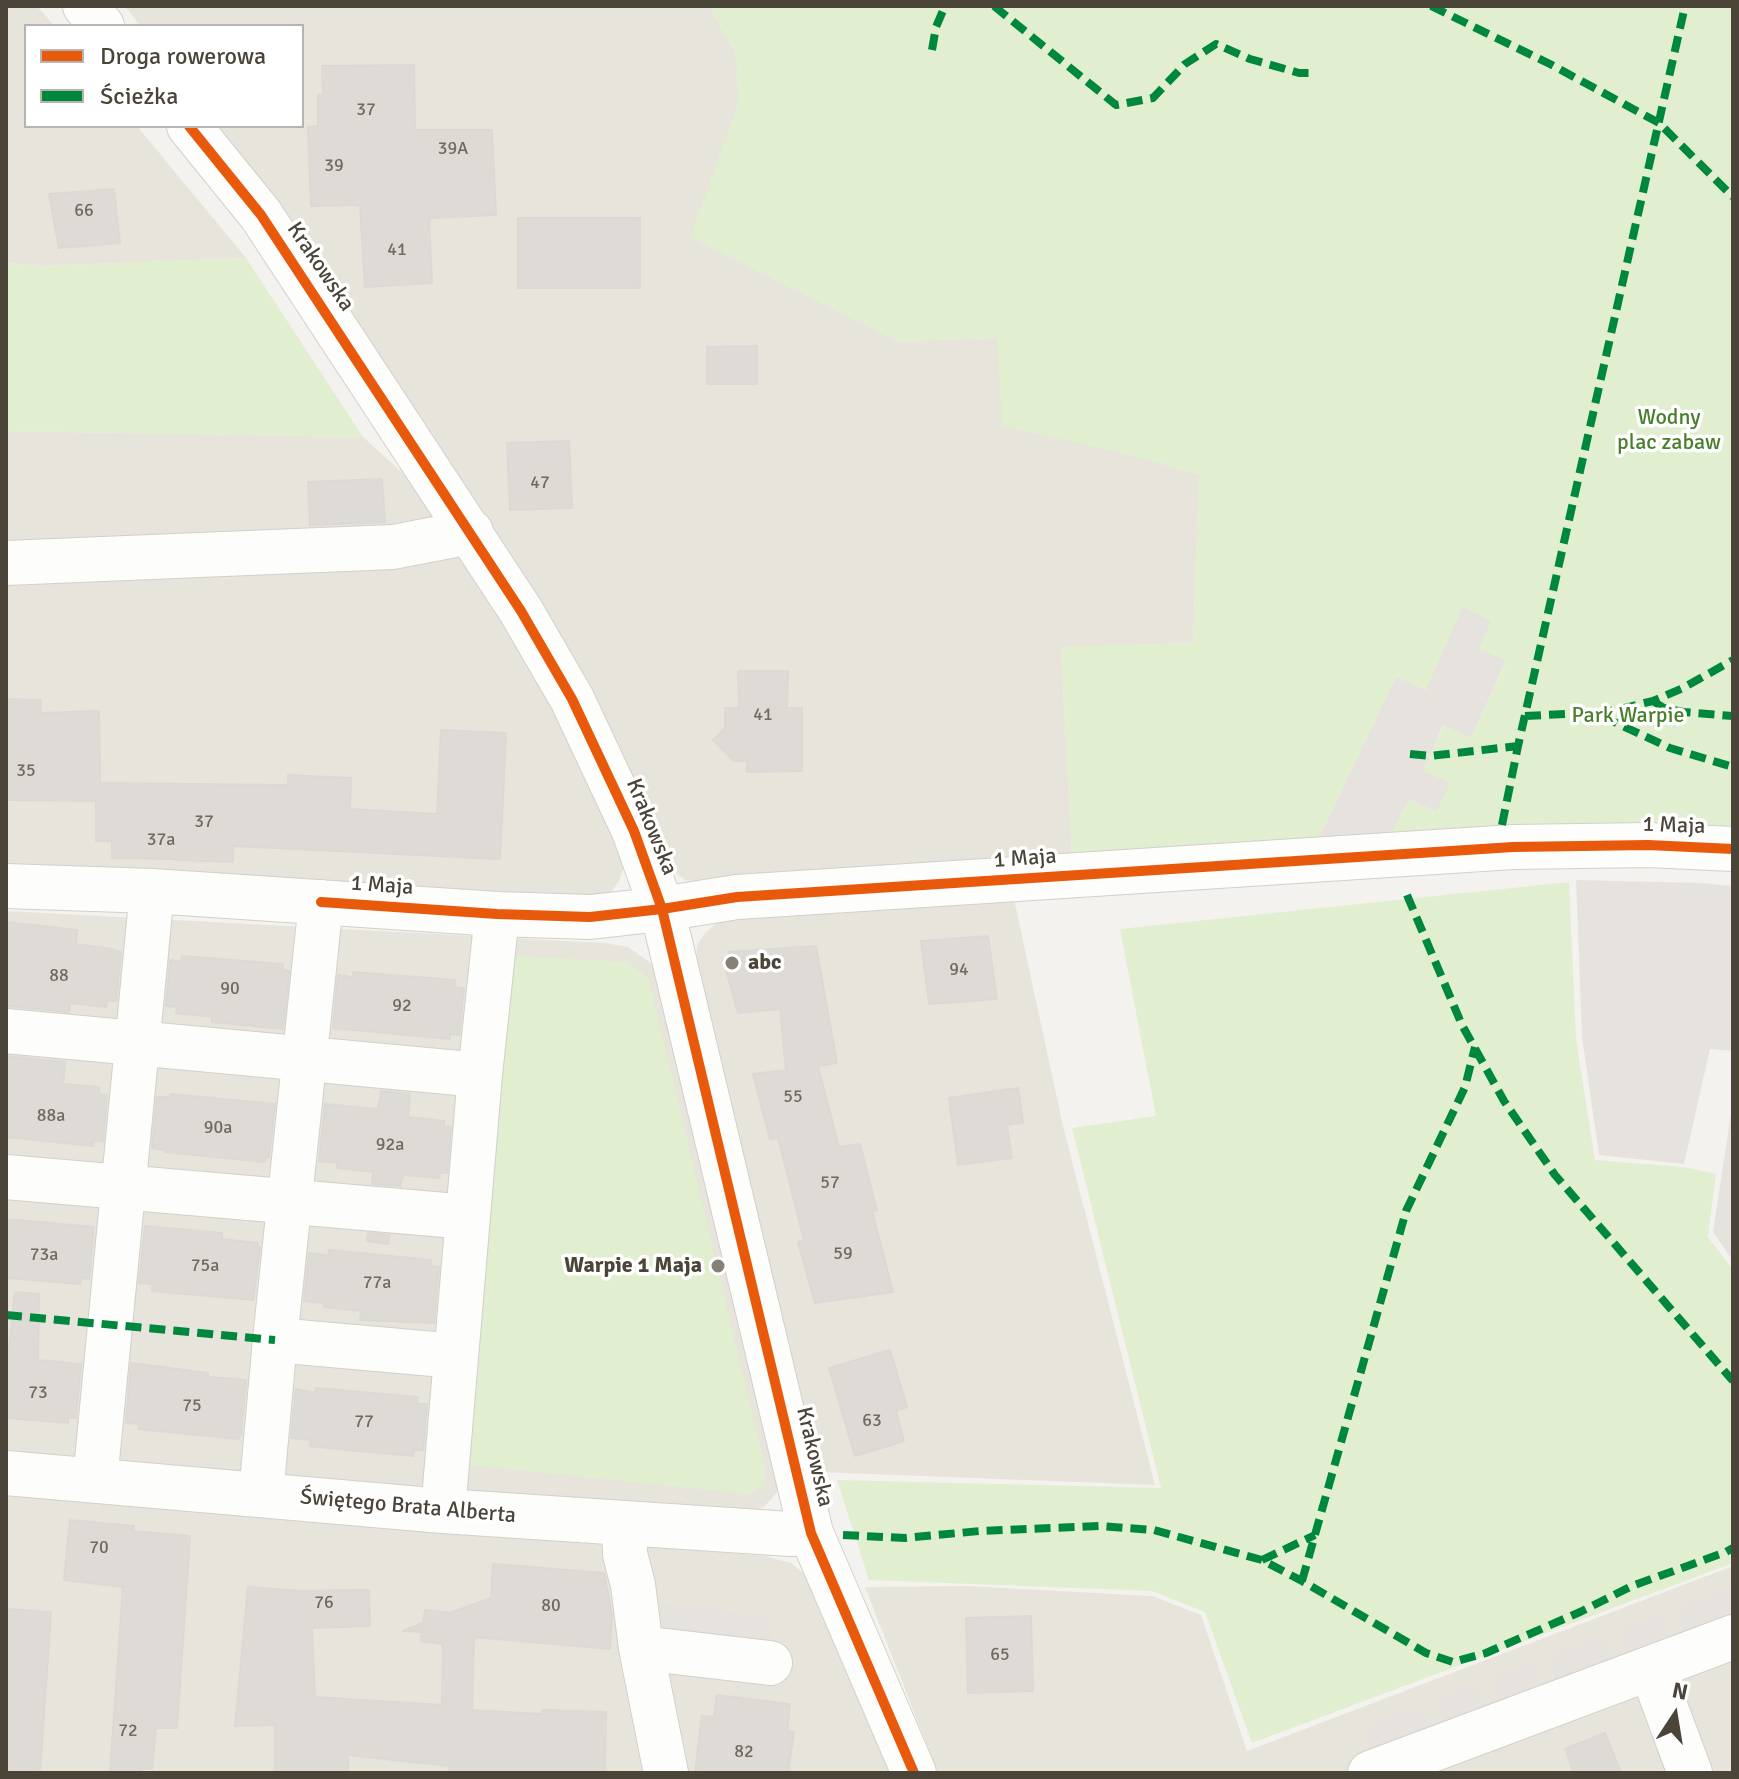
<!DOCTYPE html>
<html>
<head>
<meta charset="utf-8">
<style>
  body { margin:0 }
  #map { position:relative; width:1739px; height:1779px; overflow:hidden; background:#f4f2ee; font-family:Signika,sans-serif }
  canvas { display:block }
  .frame { position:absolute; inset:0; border:8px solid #4b4439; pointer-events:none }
  .legend { position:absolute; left:24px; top:24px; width:280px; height:104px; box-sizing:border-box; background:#fff; border:2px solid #b7b4b0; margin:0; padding:10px 14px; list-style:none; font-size:24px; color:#4b4439 }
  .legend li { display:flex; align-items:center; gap:16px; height:40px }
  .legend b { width:40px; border:2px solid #b7b4b0 }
  .north { position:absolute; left:1635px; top:1675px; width:80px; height:80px; -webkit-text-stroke:6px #fff; paint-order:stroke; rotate:12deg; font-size:22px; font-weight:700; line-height:32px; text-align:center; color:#4b4439 }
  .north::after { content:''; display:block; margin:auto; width:28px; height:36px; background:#4b4439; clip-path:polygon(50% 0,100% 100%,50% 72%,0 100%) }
</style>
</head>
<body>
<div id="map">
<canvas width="1739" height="1779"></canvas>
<div class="frame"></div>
<ul class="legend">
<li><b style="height:10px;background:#e8590c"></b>Droga rowerowa</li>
<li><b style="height:10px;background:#00873e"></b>Ścieżka</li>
</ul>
<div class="north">N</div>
</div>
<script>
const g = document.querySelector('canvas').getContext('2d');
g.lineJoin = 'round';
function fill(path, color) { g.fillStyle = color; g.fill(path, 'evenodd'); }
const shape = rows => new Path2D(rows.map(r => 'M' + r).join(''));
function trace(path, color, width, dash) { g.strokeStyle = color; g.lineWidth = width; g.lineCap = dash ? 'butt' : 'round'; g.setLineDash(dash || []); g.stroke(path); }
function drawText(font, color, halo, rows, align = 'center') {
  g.font = font + ' Signika,sans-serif'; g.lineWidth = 7; g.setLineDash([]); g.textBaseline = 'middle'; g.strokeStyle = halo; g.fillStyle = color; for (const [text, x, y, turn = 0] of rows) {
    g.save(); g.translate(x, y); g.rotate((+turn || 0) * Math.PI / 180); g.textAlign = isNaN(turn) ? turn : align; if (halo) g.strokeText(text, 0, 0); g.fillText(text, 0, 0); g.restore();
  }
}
const residential = shape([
  [6,6,37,6,54,26,26,26,26,126,137,126,246,258,40,266,6,263],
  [125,6,710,6,737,58,738,104,691,237,898,341,997,338,1075,441,1139,457,1199,475,1193,643,1061,647,1072,856,701,882,685,880,671,869,213,126,302,126,302,26,140,26],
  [6,431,363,437,417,486,556,711,622,855,624,866,619,881,611,892,597,898,6,873],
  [1014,899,1063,1126,1155,1485,819,1472,696,961,697,946,704,934,714,925,728,918],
  [6,911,605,943,628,947,652,964,664,986,780,1478,777,1492,764,1507,747,1512,717,1513,6,1455],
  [6,1490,765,1556,791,1563,803,1573,812,1585,892,1773,6,1773],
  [1733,1566,1733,1773,938,1773,865,1587,966,1586,1152,1596,1201,1615,1247,1751]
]);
const industrial = shape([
  [1733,1100,1733,1261,1713,1232]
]);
const green = shape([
  [710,6,1733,6,1733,831,1390,837,1409,799,1436,812,1422,771,1444,725,1471,738,1506,662,1479,649,1426,690,1396,678,1318,840,1072,856,1061,647,1193,643,1199,475,1139,457,1002,426,997,338,898,341,690,237,738,104,737,58],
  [246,258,363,437,6,431,6,263,40,266],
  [1569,882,1576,1039,1595,1160,1684,1167,1716,1174,1708,1237,1733,1270,1733,1563,1252,1743,1205,1612,1152,1591,869,1580,837,1480,1161,1488,1072,1128,1156,1116,1120,929],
  [501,955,628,962,649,979,766,1471,763,1486,749,1494,458,1464]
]);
const parking = shape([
  [1463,607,1491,621,1479,649,1506,661,1471,738,1443,725,1423,771,1450,783,1436,812,1409,799,1390,837,1318,840,1396,677,1426,690],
  [1576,880,1702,883,1733,886,1733,1051,1710,1049,1684,1164,1599,1155,1582,1037],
  [1729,1587,1733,1597,1733,1616,1684,1634,1674,1607],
  [656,1603,772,1616,769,1645,653,1632],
  [1660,1613,1670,1640,1628,1656,1618,1630],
  [1602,1635,1612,1661,1557,1682,1547,1656],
  [1533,1662,1543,1688,1501,1704,1491,1677],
  [1476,1684,1486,1709,1445,1725,1435,1699],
  [1419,1705,1429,1731,1374,1752,1364,1725]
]);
const building = shape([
  [414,65,415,130,492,130,496,215,429,218,432,283,365,287,360,205,311,206,308,127,318,126,318,95,323,94,322,66,414,65],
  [114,189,120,243,59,248,49,194,114,189],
  [518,218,640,218,640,288,518,288,518,218],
  [757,346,757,384,707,384,707,347,757,346],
  [569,441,572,508,510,510,507,443,569,441],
  [382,479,385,522,310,525,308,482,382,479],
  [738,671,788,671,787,708,802,708,802,771,747,772,747,761,734,761,713,740,725,728,725,708,739,708,738,671],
  [6,699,41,700,40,713,99,711,100,783,288,785,288,775,351,778,350,809,437,814,441,730,506,733,500,859,233,846,233,862,175,860,175,859,112,858,112,841,96,841,96,801,6,800,6,699],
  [6,922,77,930,76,944,112,949,112,950,121,952,116,1001,107,1001,106,1007,70,1003,69,1012,6,1006,6,922],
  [988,936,997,999,929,1004,921,941,988,936],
  [816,946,837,1063,818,1066,839,1147,860,1144,877,1210,872,1211,893,1292,815,1303,798,1242,804,1240,778,1138,770,1139,753,1074,786,1070,780,1009,738,1013,723,959,729,958,729,952,816,946],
  [182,956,283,964,282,970,289,971,283,1029,212,1022,212,1017,176,1013,177,1007,166,1006,170,960,181,962,182,956],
  [353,972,455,980,454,987,464,988,459,1035,450,1034,450,1039,333,1028,338,975,353,977,353,972],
  [6,1056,65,1062,63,1084,99,1087,99,1094,107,1095,103,1142,94,1140,93,1146,6,1137,6,1056],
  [1018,1088,1023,1123,1007,1125,1012,1158,958,1165,949,1098,1018,1088],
  [381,1091,410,1094,408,1117,444,1121,444,1126,451,1127,447,1173,440,1173,439,1178,403,1175,400,1186,372,1184,373,1172,337,1168,337,1163,319,1161,325,1104,378,1109,381,1091],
  [170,1094,275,1104,269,1157,266,1157,265,1162,165,1152,165,1150,152,1148,157,1097,170,1097,170,1094],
  [6,1219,94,1227,89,1279,81,1278,80,1284,6,1278,6,1219],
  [145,1226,222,1233,222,1239,258,1243,258,1247,260,1247,253,1300,152,1291,153,1284,139,1283,145,1226],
  [368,1233,390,1235,388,1244,367,1241,368,1233],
  [329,1250,431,1260,430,1266,439,1267,434,1323,360,1320,361,1311,324,1307,324,1303,304,1301,309,1253,329,1256,329,1250],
  [15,1292,39,1294,38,1360,81,1364,76,1418,68,1418,68,1423,6,1418,6,1356,8,1356,15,1292],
  [890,1350,907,1407,896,1411,904,1441,855,1456,829,1368,890,1350],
  [131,1363,208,1373,208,1377,246,1380,241,1434,239,1439,138,1429,139,1424,126,1423,131,1363],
  [316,1388,418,1397,417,1404,427,1404,423,1450,414,1450,413,1456,347,1450,310,1446,311,1440,291,1438,296,1389,315,1393,316,1388],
  [70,1520,134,1526,133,1531,190,1536,177,1728,156,1728,152,1769,142,1768,141,1773,110,1773,123,1587,64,1580,70,1520],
  [493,1564,604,1573,612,1616,610,1649,474,1637,472,1710,541,1714,542,1710,606,1712,605,1773,449,1773,450,1766,348,1755,348,1773,275,1773,275,1725,235,1726,248,1587,301,1591,369,1590,370,1626,312,1628,315,1697,442,1705,443,1644,421,1641,422,1632,403,1631,423,1623,425,1610,450,1613,491,1598,493,1564],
  [6,1609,51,1612,40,1773,6,1773,6,1609],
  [1031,1616,1033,1691,968,1693,966,1618,1031,1616],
  [717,1695,790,1704,787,1731,794,1732,788,1773,695,1773,702,1716,714,1717,717,1695],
  [1605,1733,1621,1773,1574,1773,1565,1749,1605,1733]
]);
const minor = shape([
  [85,6,102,26],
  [189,126,261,215,521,611,572,699,634,831,662,909,811,1533,914,1773],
  [6,563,393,547,471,532],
  [6,886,152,891,497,914,590,917,662,909,737,897,1513,847,1648,845,1733,849],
  [6,1031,480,1075],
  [6,1177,468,1217],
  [275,1340,456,1356],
  [6,1473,443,1511,790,1534,811,1533],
  [95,1481,152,891],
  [261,1495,275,1340,321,902],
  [443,1511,480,1075,497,914],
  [624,1523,625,1554,633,1585,641,1648,666,1773],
  [641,1648,770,1663],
  [1651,1668,1690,1773],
  [1370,1773,1733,1637]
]);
const quiet = shape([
  [994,6,1116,105,1153,98,1185,64,1216,44,1250,59,1299,73,1315,73],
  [1431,6,1550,64,1659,123,1733,197],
  [932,50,936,27,945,6],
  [1653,701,1664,708,1683,712,1733,716],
  [1607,712,1610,720,1670,748,1733,767],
  [1525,716,1607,712,1653,701,1683,688,1733,660],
  [1410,754,1430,756,1518,746],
  [1502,825,1518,746,1685,6],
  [1407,895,1462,1025,1504,1101,1555,1175,1733,1381],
  [6,1315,275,1340],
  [843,1535,905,1538,980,1531,1099,1526,1154,1530,1262,1560,1302,1581,1426,1653,1453,1662,1486,1653,1580,1612,1632,1586,1726,1552,1733,1548],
  [1262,1560,1315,1535],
  [1302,1581,1406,1211,1465,1087,1475,1047]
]);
const cycleway = shape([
  [189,126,261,215,521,611,572,699,634,831,662,909,811,1533,914,1773],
  [321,902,497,914,590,917,662,909,737,897,1513,847,1648,845,1733,849]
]);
const markers = [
  [732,963,8,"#868178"],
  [718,1266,8,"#868178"]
];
const numberNames = [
  ["37",366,110],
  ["39A",453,149],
  ["39",334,166],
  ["66",84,211],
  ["41",397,250],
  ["47",540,483],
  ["41",763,715],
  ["35",26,771],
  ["37",204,822],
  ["37a",161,840],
  ["94",959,970],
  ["88",59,976],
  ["90",230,989],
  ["92",402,1006],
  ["55",793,1097],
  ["88a",51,1116],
  ["90a",218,1128],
  ["92a",390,1145],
  ["57",830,1183],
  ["59",843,1254],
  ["73a",44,1255],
  ["75a",205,1266],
  ["77a",377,1283],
  ["73",38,1393],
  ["75",192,1406],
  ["63",872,1421],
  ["77",364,1422],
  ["70",99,1548],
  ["76",324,1603],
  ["80",551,1606],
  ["65",1000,1655],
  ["72",128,1731],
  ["82",744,1752]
];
const streetNames = [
  ["Krakowska",320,267,56],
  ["1 Maja",1674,826,2],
  ["Krakowska",651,827,68],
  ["1 Maja",1025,859,-4],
  ["1 Maja",382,886,4],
  ["Krakowska",814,1457,77],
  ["Świętego Brata Alberta",408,1507,5]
];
const parkNames = [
  ["Wodny",1669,418],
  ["plac zabaw",1669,443],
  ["Park Warpie",1628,716]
];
const poiNames = [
  ["abc",748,963],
  ["Warpie 1 Maja",702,1266,"right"]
];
fill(residential, '#e7e4dc');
fill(industrial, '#e6e2de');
fill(green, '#e1eecf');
fill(parking, '#e6e3df');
fill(building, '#dedbd6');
trace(building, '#dcd9d4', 2);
trace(minor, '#d2d0cb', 46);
trace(minor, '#fdfdfc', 44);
trace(quiet, '#00873e', 8, [16, 8]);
trace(cycleway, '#e8590c', 10);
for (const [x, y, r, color] of markers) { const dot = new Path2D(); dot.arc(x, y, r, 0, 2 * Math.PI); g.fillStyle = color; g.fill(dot); trace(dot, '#fff', 3); }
drawText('18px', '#706a61', null, numberNames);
drawText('22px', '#4b4439', '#fff', streetNames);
drawText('22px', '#4a7f2a', '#fff', parkNames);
drawText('bold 22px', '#4b4439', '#fff', poiNames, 'left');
</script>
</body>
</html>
